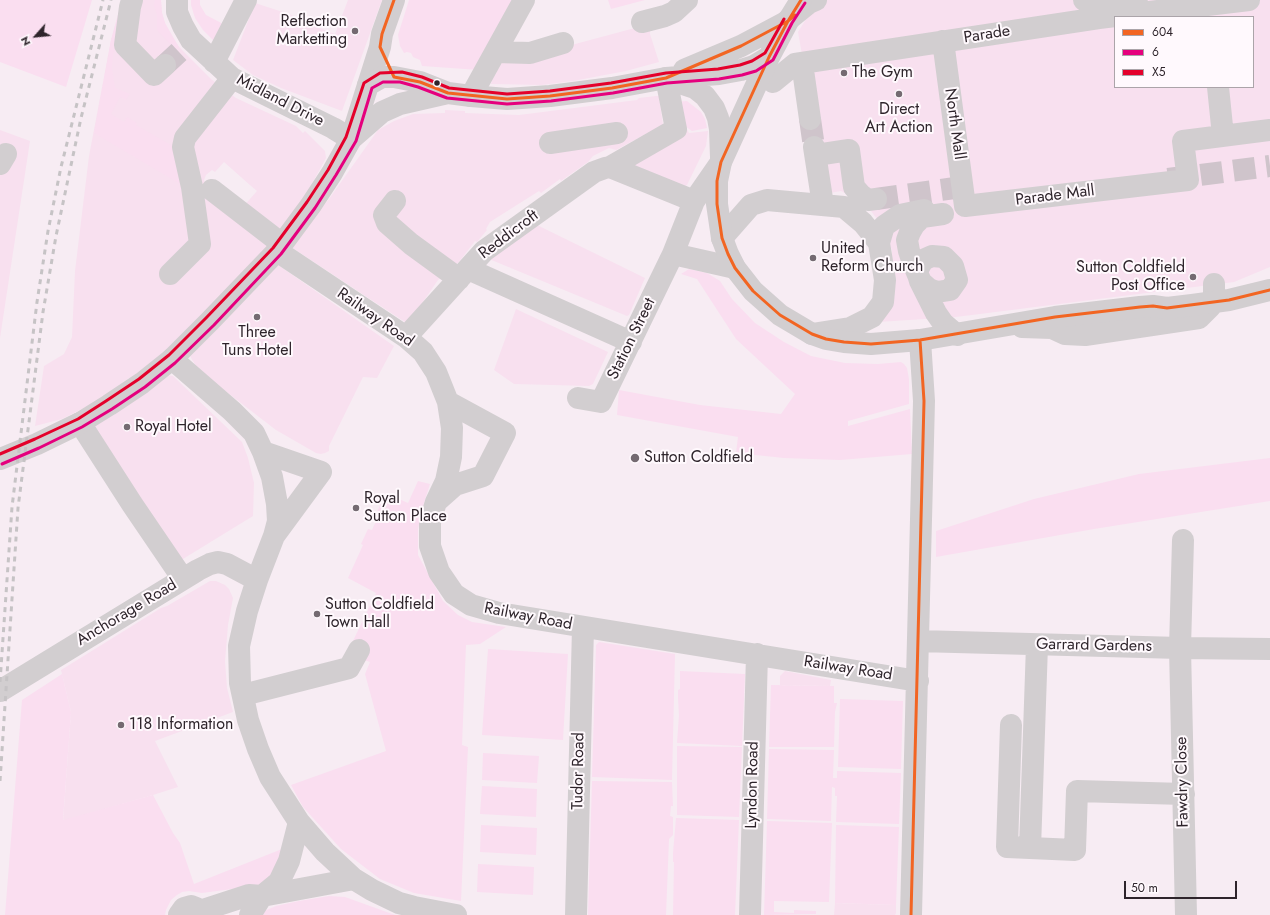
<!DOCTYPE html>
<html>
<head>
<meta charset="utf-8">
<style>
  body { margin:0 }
  #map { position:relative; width:1270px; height:915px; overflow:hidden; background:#f7ecf3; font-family:Jost,sans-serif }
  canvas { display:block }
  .legend { position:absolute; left:1114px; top:16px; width:140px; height:72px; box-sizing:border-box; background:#fff9fd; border:1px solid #aba4a9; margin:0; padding:5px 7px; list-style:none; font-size:12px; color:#2e242b }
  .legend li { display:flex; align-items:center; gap:8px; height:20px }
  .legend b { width:20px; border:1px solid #aba4a9 }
  .north { position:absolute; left:16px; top:16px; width:40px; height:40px; -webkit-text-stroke:3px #fff9fd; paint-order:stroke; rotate:243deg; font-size:11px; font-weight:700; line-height:16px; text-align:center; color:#2e242b }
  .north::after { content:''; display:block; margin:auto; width:14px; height:18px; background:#2e242b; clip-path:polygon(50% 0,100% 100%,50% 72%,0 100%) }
  .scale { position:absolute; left:1124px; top:881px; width:113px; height:18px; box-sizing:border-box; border:2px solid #2e242b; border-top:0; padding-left:5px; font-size:12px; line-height:14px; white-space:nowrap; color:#2e242b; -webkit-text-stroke:3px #fff9fd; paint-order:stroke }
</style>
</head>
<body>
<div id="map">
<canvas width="1270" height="915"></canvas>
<ul class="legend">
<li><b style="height:5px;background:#f26522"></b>604</li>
<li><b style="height:5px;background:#e5007d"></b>6</li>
<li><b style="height:5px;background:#e4002b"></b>X5</li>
</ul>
<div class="north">N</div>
<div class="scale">50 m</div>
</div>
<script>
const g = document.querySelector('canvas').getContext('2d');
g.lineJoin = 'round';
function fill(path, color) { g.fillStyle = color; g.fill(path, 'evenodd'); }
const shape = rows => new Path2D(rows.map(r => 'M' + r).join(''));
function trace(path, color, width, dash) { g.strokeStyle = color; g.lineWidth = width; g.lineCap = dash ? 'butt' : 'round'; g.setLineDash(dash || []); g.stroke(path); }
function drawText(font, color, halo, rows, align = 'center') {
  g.font = font + ' Jost,sans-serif'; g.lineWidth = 4; g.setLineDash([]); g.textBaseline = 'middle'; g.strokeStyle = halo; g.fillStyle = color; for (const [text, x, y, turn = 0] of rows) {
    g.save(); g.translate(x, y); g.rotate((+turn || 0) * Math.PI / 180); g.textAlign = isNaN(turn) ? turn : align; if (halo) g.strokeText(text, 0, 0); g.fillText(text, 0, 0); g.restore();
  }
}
const built = shape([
  [122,0,161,0,162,13,165,23,174,41,183,51,211,79,236,98,296,126,303,133,305,131,325,151,326,158,301,204,276,236,242,208,257,191,251,186,224,162,215,172,212,170,206,175,204,180,209,194,273,240,255,262,158,358,130,380,129,378,98,401,62,419,35,426,44,366,64,354,72,337,75,271,89,156,111,40],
  [348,0,382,0,342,111,281,88,253,75,233,60,255,3,289,14,312,25,335,34],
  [818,0,1270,0,1270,267,1234,282,956,317,878,322,892,288,892,250,880,223,871,211,854,198,841,191,824,194,806,77,798,32],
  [1115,17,1253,17,1253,87,1115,87],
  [646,25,650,27,650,34,659,62,626,71,573,81,542,85,491,84,492,80,502,62,537,60,560,55,561,50,564,47],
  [656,96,659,96,663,125,616,150,609,148,593,156,588,162,561,181,560,179,541,193,539,191,490,222,486,229,487,230,477,242,475,241,459,262,438,280,408,324,291,247,323,206,329,199,378,130,394,121,413,114,445,113,445,110,465,111,465,113,519,115,637,100,639,98],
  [686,127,689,133,708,131,706,146,687,185,682,188,632,165],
  [0,130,30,141,0,338],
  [535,224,645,278,629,315,627,316,489,259],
  [274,262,394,346,377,378,363,377,329,446,329,451,325,453,321,454,316,453,276,430,224,390,196,366,190,356],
  [516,309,608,352,593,384,589,386,514,384,494,370],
  [167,375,173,376,242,442,248,458,254,483,253,516,165,570,94,425],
  [210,581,216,581,225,585,229,589,233,598,228,625,225,661,227,688,233,712,155,741,178,787,153,795,63,821,71,712,61,670,161,608,167,606],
  [785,671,831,680,830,686,780,685,780,676],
  [835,903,896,905,896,913,895,915,834,915]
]);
const green = shape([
  [0,0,92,0,66,87,0,62],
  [122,0,127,0,113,55,112,68,115,88,130,94,126,100,120,97,111,114,124,122,127,117,137,123,136,125,171,145,181,149,192,191,94,133,111,40],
  [155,0,161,0,162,13,165,23,179,47,175,49,157,30,157,15,154,6],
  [191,0,200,0,200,5,206,15,227,26,213,40,203,30,195,18,191,5],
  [409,0,513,0,479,70,422,66,420,60,413,57,411,53,407,52,404,53,400,46,398,35],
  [608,0,645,0,611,9],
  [687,101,701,112,705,119,707,128,692,131,679,122,674,102],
  [689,269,707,273,720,281,732,299,755,323,784,342,811,356,845,363,878,364,901,362,904,364,907,368,909,379,909,404,848,421,848,426,910,409,912,454,840,460,784,458,736,453,738,437,617,415,619,390,700,405,781,414,795,394,736,339,697,279,681,274],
  [1270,458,1270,501,1094,529,936,557,936,531,1034,499,1139,474],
  [418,481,430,484,422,509,418,529,418,555,443,601,458,615,472,622,506,627,480,644,466,645,462,745,468,747,461,901,414,893,380,879,341,849,303,807,291,785,386,751,365,674,370,662,364,660,352,643,376,593,348,578,363,545,361,544,368,529,372,530,376,521,374,519,381,503,383,504,388,494,408,503],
  [599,642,675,654,672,780,592,777,596,645],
  [488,649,568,654,563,740,482,735],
  [680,671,745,674,742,746,677,743,679,715,678,698,678,690,680,689],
  [62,674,71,712,63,820,153,795,173,833,180,843,194,884,282,849,270,884,202,893,189,891,182,892,177,895,171,900,166,910,165,915,5,915,22,700],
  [771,685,834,686,834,703,837,703,835,712,834,747,769,747],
  [840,699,903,701,901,769,838,767],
  [677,746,742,747,739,817,677,815],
  [769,749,834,750,833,778,837,778,837,771,901,773,899,824,836,822,837,796,835,796,835,788,832,787,831,821,767,819],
  [483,753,539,756,537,783,482,780],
  [592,781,672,782,673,806,671,806,670,816,673,817,673,835,669,839,666,915,588,915],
  [482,786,537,789,536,817,480,814],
  [676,818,739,820,735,915,673,915,674,862,673,862,673,853],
  [767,821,832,823,829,902,774,901,774,912,794,913,794,910,816,911,816,914,764,915],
  [481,825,537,828,536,855,480,852],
  [836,825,899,827,896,905,835,903],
  [478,864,534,867,533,895,477,892],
  [329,896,345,897,395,915,261,915,262,912,276,906,299,901]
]);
const minorTunnel = shape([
  [165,65,179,52],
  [810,119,814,147],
  [1168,179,1270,166],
  [876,199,962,187]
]);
const minor = shape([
  [132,0,130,7,125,45,154,75,165,65],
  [177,0,177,12,183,26,191,40,232,78,333,128,351,139],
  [1084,0,1137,3],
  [788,20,809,3,816,0],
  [642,22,665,16,674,12,687,0],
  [943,41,965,206,1188,180,1183,141,1270,130],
  [496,52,530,53,563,43],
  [214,62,246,0],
  [802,63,810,119],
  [773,82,795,64,1099,18,1249,0],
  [368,85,380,47,382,34,394,0],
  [1218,87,1223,136],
  [471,96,524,0],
  [550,143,617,133],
  [814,147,823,205],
  [816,155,849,150,854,187,861,195,868,200,876,199],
  [0,164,6,154],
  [610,167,694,201],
  [212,190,282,244],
  [395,201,384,215,387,223,411,244,459,279],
  [943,214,922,217,914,225,910,232,907,240,909,251,913,263,921,282,929,289,937,292,950,290,957,280,953,266,944,257,932,256,923,260,917,271,920,281,936,313,943,323,957,335],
  [722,238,751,205,767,200,844,207,863,223,879,243,885,280,883,302,872,317,850,328,812,334],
  [879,243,884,226,900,215,924,210],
  [277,251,406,337,423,352,436,372,448,402,452,428,451,457,446,481,436,502,430,522,430,546,439,572,454,594,471,605,499,613,918,681],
  [673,254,735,268],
  [468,269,631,342],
  [170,274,200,244,192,187,183,147,185,138,232,78],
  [1022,327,1052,328,1065,334,1085,335,1199,318,1210,307,1214,298,1214,284],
  [406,337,484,251,594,172,605,168,610,167,676,129,666,78],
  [172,359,232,411,254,433,263,452,272,477,277,504,278,521,274,536],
  [578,398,601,402,673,254,694,201,721,162],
  [80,423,132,504,183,579],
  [263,452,321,472,274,536,257,580,247,611,239,646,240,683,248,720,258,749,270,777,299,822,325,852,354,879,372,890,399,903,414,907,456,915],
  [437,501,455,485,483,476,505,433,448,402],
  [1183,540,1180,648,1186,915],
  [918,641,1180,648,1270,649],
  [1037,645,1030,848,1075,850,1077,791,1184,794],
  [0,691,198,570,210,564,218,562,227,564,257,580],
  [243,695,349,668,359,650],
  [1011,725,1007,847,1030,848],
  [200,911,249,895,262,896,354,879],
  [179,915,184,908,191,906,196,908,200,911,201,915],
  [250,915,262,896,279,882,289,861,299,822],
  [576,915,583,627],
  [750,915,757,654],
  [911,915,924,401,920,340]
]);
const major = shape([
  [801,0,788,21,769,57,721,162,717,181,717,204,722,238,728,254,735,268,753,291,780,315,812,334,826,339,844,342,871,344,920,340,1055,317,1140,307,1153,306,1167,308,1192,305,1229,300,1270,290],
  [684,70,741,46,788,21],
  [671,80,695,88,705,96,714,108,718,118,720,129,721,157],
  [351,139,382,112,400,104,448,93],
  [0,459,37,444,80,423,109,405,142,383,172,359,210,321,277,251,311,205,332,173,351,139,368,85,382,77,394,77,420,82,448,93,471,96,507,99,550,96,612,88,666,78,719,74,741,70,754,66,769,57]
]);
const rail = shape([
  [0,682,12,507,37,302,48,231,61,167,103,0],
  [0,781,18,508,43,312,56,236,81,118,111,0]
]);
const bus1 = shape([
  [394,0,382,34,380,47,394,77,420,82,448,93,507,99,550,96,612,88,666,78,741,46,788,21,795,15],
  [801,0,788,21,769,57,721,162,717,181,717,204,722,238,728,254,735,268,753,291,780,315,812,334,826,339,844,342,871,344,920,340,1055,317,1140,307,1153,306,1167,308,1229,300,1270,290],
  [911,915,924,401,920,340]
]);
const bus2 = shape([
  [2,464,39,448,82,427,112,409,145,387,175,363,214,325,281,254,315,208,336,175,356,141,372,88,383,82,400,82,418,87,447,98,507,104,551,101,613,93,667,83,719,79,742,75,756,71,773,60,792,23,805,3]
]);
const bus3 = shape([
  [0,454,35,439,78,419,106,401,139,379,169,355,206,318,273,248,307,202,328,170,346,137,364,83,380,73,402,72,422,77,449,88,507,94,550,91,611,83,666,73,718,69,740,65,752,61,765,53,784,19]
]);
const markers = [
  [355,31,4,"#746a71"],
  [844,73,4,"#746a71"],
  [437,83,3.5,"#2e242b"],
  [899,94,4,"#746a71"],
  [813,258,4,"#746a71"],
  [1193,277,4,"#746a71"],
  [257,317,4,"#746a71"],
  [127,427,4,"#746a71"],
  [635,458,5,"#746a71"],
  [356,508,4,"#746a71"],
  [317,614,4,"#746a71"],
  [121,725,4,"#746a71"]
];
const poiNames = [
  ["Reflection",347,22,"right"],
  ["Marketting",347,40,"right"],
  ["The Gym",852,73],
  ["Direct",899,110,"center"],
  ["Art Action",899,128,"center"],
  ["United",821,249],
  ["Reform Church",821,267],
  ["Sutton Coldfield",1185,268,"right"],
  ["Post Office",1185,286,"right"],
  ["Three",257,333,"center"],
  ["Tuns Hotel",257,351,"center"],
  ["Royal Hotel",135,427],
  ["Sutton Coldfield",644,458],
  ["Royal",364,499],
  ["Sutton Place",364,517],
  ["Sutton Coldfield",325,605],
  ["Town Hall",325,623],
  ["118 Information",129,725]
];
const streetNames = [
  ["Parade",987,35,-9],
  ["Midland Drive",280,101,27],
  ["North Mall",954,124,82],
  ["Parade Mall",1055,196,-7],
  ["Reddicroft",509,235,-37],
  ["Railway Road",375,318,35],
  ["Station Street",632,339,-64],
  ["Anchorage Road",127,613,-31],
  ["Railway Road",528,617,11],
  ["Garrard Gardens",1094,646,1],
  ["Railway Road",848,669,9],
  ["Tudor Road",579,771,-89],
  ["Fawdry Close",1183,782,-91],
  ["Lyndon Road",753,785,-89]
];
fill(built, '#f8e0ef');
fill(green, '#fadef0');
trace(minorTunnel, '#cfc4cb', 22, [22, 11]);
trace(minor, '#d2ced0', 22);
trace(major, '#d2ced0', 22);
trace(rail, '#c6c3c5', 3, [5, 5]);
trace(bus1, '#f26522', 3);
trace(bus2, '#e5007d', 3);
trace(bus3, '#e4002b', 3);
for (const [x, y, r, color] of markers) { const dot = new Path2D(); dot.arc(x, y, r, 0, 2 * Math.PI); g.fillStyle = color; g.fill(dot); trace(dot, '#fff9fd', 1.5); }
drawText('16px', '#2e242b', '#fff9fd', poiNames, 'left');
drawText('16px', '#2e242b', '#fff9fd', streetNames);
</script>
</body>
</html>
